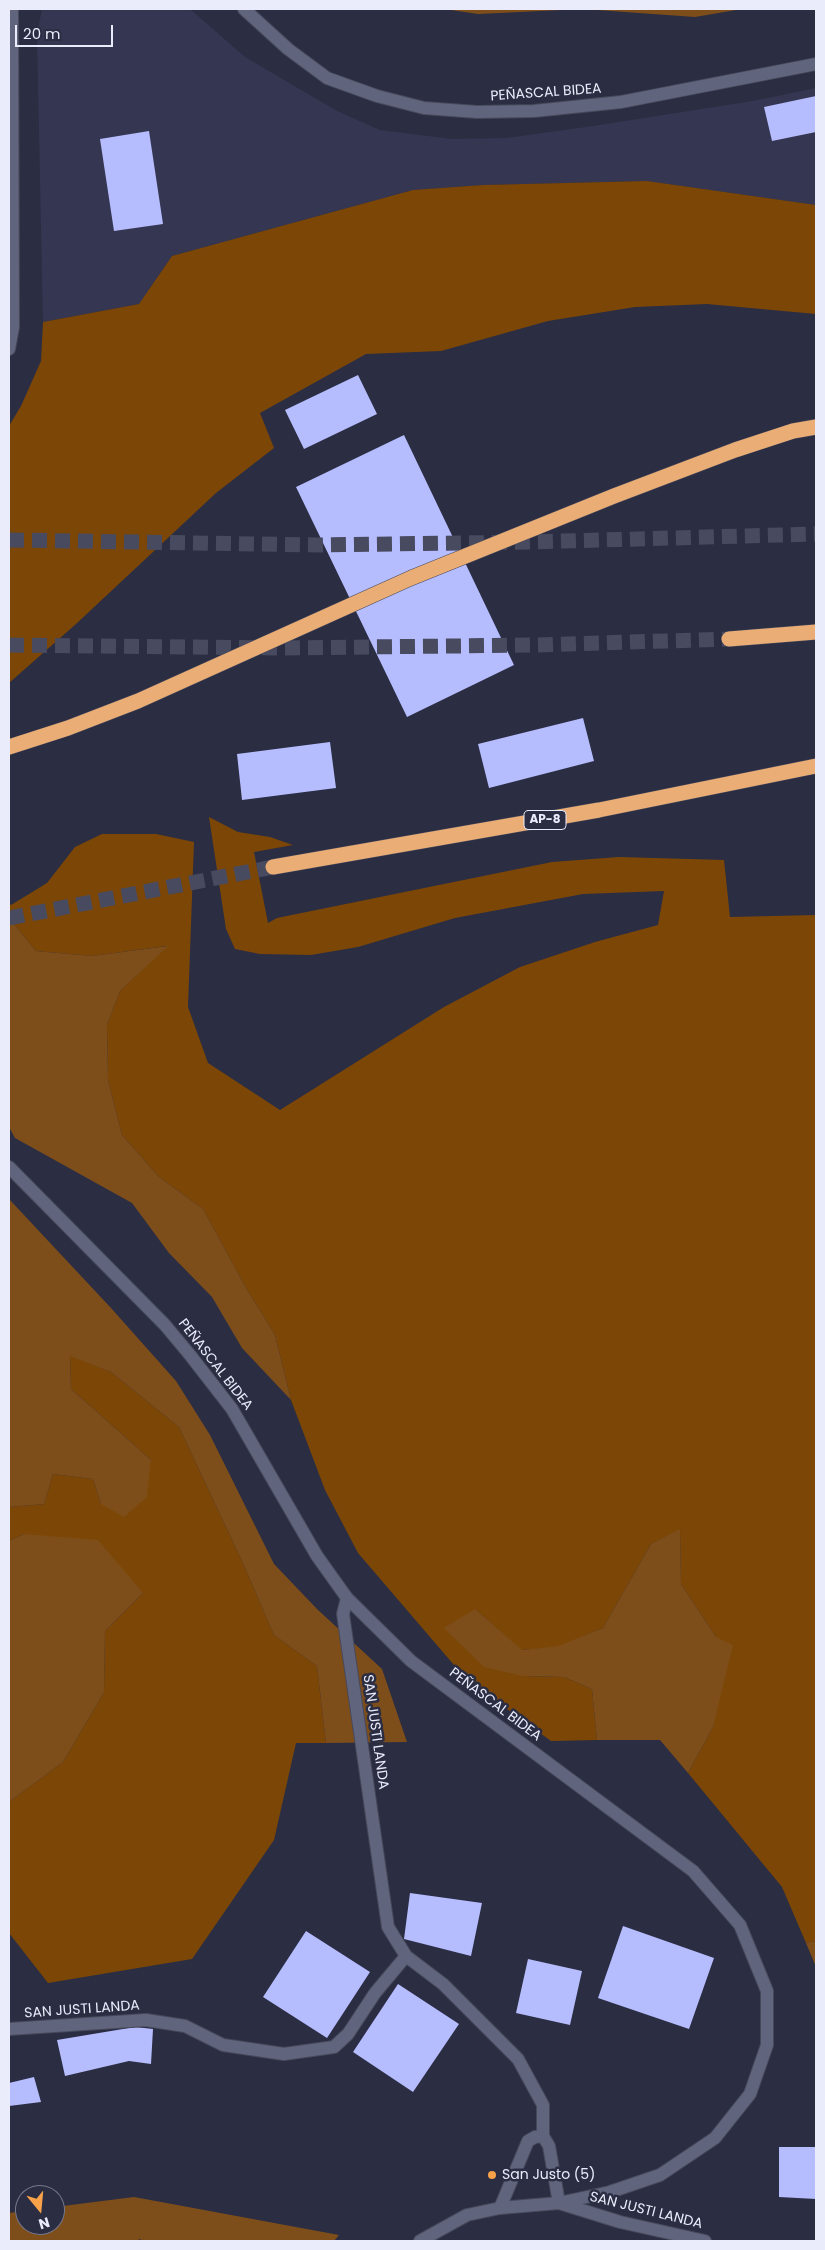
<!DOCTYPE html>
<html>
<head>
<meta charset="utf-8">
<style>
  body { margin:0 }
  #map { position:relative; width:825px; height:2250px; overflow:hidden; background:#2b2d43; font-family:Poppins,sans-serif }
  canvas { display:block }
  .frame { position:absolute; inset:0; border:10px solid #eaecfb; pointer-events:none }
  .north { position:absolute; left:15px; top:2185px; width:50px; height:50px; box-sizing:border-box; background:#2b2d43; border:1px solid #77798d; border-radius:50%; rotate:163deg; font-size:14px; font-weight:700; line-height:20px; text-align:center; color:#eaecfb }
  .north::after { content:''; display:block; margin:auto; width:18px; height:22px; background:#f7a149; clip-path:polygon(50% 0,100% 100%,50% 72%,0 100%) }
  .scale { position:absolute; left:15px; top:25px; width:98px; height:22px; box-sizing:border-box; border:2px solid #eaecfb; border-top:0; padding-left:6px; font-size:15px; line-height:18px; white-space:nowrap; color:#eaecfb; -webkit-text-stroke:4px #2b2d43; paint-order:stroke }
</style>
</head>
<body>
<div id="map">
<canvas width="825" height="2250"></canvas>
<div class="frame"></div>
<div class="north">N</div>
<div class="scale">20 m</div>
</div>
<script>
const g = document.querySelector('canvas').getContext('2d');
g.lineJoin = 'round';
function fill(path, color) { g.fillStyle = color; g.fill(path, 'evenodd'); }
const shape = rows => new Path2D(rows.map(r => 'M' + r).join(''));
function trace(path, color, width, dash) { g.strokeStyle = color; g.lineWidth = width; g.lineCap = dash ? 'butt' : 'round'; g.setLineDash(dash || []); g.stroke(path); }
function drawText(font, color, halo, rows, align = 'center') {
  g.font = font + ' Poppins,sans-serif'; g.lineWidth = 5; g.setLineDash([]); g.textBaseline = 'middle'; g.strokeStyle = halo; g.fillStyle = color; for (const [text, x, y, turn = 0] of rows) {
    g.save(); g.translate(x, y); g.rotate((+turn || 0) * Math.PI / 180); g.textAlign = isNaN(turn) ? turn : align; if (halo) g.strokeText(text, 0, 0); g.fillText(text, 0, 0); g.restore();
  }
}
const built = shape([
  [42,9,190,9,245,57,337,111,380,130,452,139,507,138,593,126,753,101,816,88,816,205,647,181,484,185,413,190,172,256,139,304,43,322,37,34]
]);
const green = shape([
  [647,181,816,205,816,314,707,304,635,307,548,321,441,351,366,354,260,413,274,448,216,493,76,624,9,683,9,426,21,406,41,361,43,322,139,304,172,256,413,190,483,185],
  [209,817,238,832,270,837,293,845,254,852,268,923,277,918,552,862,619,857,724,860,730,917,816,915,816,1941,806,1943,782,1887,688,1773,713,1727,716,1637,681,1584,680,1530,651,1544,603,1628,558,1647,521,1650,475,1609,523,1676,564,1677,592,1689,597,1740,551,1741,466,1679,358,1553,325,1490,291,1400,275,1335,246,1288,203,1209,159,1177,122,1135,108,1080,107,1025,120,991,167,946,92,956,36,951,9,918,9,903,11,905,47,883,75,847,102,834,156,834,194,842,188,1007,208,1063,280,1110,444,1007,520,967,595,942,658,925,664,891,583,894,455,918,358,947,311,955,260,954,235,949,226,929],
  [70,1355,111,1372,179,1427,242,1561,274,1635,317,1666,326,1743,296,1743,274,1840,192,1959,48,1983,9,1933,9,1802,63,1762,104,1692,105,1631,143,1593,24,1534,9,1541,9,1507,44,1504,53,1474,93,1479,101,1504,151,1460,71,1389]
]);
const forest = shape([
  [444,9,742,9,695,17,583,9,478,14],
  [9,918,36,951,92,956,168,946,120,991,107,1025,108,1080,122,1135,159,1177,203,1209,246,1288,275,1335,291,1400,242,1348,212,1297,169,1253,132,1203,15,1138,9,1127],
  [9,1199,111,1308,176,1381,210,1435,274,1564,317,1609,382,1669,407,1742,326,1743,317,1666,274,1635,242,1561,179,1427,111,1372,70,1356,71,1389,151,1460,147,1497,124,1517,101,1504,93,1479,53,1474,44,1504,9,1507],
  [680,1529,681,1584,716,1637,733,1645,713,1727,688,1773,660,1740,597,1740,592,1689,564,1677,523,1676,484,1667,444,1628,475,1609,522,1650,558,1646,603,1628,651,1544],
  [24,1534,98,1540,143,1593,105,1631,104,1692,63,1762,9,1802,9,1541],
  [816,1941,816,1967,806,1943],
  [134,2197,339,2235,334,2241,142,2241,140,2239,136,2241,9,2241,9,2213,25,2211,25,2225,55,2225,55,2207]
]);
const building = shape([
  [816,96,816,132,772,141,764,107],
  [149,131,163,224,114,231,100,139],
  [358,375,377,414,304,449,285,410],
  [404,435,514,665,407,717,296,487],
  [583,718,594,761,489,788,478,744],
  [330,742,336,788,242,800,237,754],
  [410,1893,482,1903,471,1956,404,1939],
  [623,1926,714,1958,689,2029,598,1998],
  [306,1931,370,1972,327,2038,263,1997],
  [528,1959,582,1971,570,2025,516,2013],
  [398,1984,459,2024,413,2092,353,2052],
  [135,2027,153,2029,151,2064,129,2061,65,2076,57,2040],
  [34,2077,41,2102,9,2106,9,2083],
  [779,2147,816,2147,816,2199,779,2197]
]);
const motorwayTunnel = shape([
  [9,540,317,545,528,542,816,534],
  [9,645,282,648,535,645,729,639],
  [9,918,273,867]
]);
const minor = shape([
  [347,1598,343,1614,388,1927,406,1956,443,1984,518,2059,543,2105,543,2136],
  [9,2029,146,2020,185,2026,223,2045,284,2054,334,2047,348,2034,375,1993,406,1956],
  [500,2208,528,2141,535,2137,543,2136,549,2146,559,2203,620,2222,705,2241]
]);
const tertiary = shape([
  [244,9,288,49,327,78,377,96,424,108,477,112,534,111,621,102,816,64],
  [9,349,13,327,12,9],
  [9,1167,165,1325,190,1355,232,1409,317,1556,347,1598,411,1661,693,1871,740,1925,767,1991,767,2045,750,2094,715,2138,660,2175,610,2192,559,2203,500,2208,467,2215,420,2241]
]);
const motorway = shape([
  [729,639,816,632],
  [9,747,68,728,138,701,411,578,614,496,735,450,793,431,816,427],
  [273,867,599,810,816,766]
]);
const markers = [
  [492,2175,5,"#f7a149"]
];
const shields = [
  [545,820,42]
];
const shieldNames = [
  ["AP-8",545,820]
];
const streetNames = [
  ["PEÑASCAL BIDEA",546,93,-4],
  ["PEÑASCAL BIDEA",215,1365,52],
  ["PEÑASCAL BIDEA",495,1705,37],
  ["SAN JUSTI LANDA",375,1732,82],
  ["SAN JUSTI LANDA",82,2010,-4],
  ["SAN JUSTI LANDA",646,2211,14]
];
const poiNames = [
  ["San Justo (5)",502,2175]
];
fill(built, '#353752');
fill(green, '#7c4706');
fill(forest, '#7e4e1a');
fill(building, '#b6bdfe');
trace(motorwayTunnel, '#484a5f', 15, [15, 8]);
trace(minor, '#47495b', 14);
trace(tertiary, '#47495b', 14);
trace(motorway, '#47495b', 16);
trace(minor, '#61647d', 12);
trace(tertiary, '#61647d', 12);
trace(motorway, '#eaad75', 15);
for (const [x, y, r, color] of markers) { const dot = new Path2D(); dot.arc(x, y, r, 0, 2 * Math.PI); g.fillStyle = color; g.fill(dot); trace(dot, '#2b2d43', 2); }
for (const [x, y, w] of shields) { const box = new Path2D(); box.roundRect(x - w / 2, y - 9.5, w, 19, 4); g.fillStyle = '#2b2d43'; g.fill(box); trace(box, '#eaecfb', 1); }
drawText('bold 12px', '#eaecfb', null, shieldNames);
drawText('14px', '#eaecfb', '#2b2d43', streetNames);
drawText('14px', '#eaecfb', '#2b2d43', poiNames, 'left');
</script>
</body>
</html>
